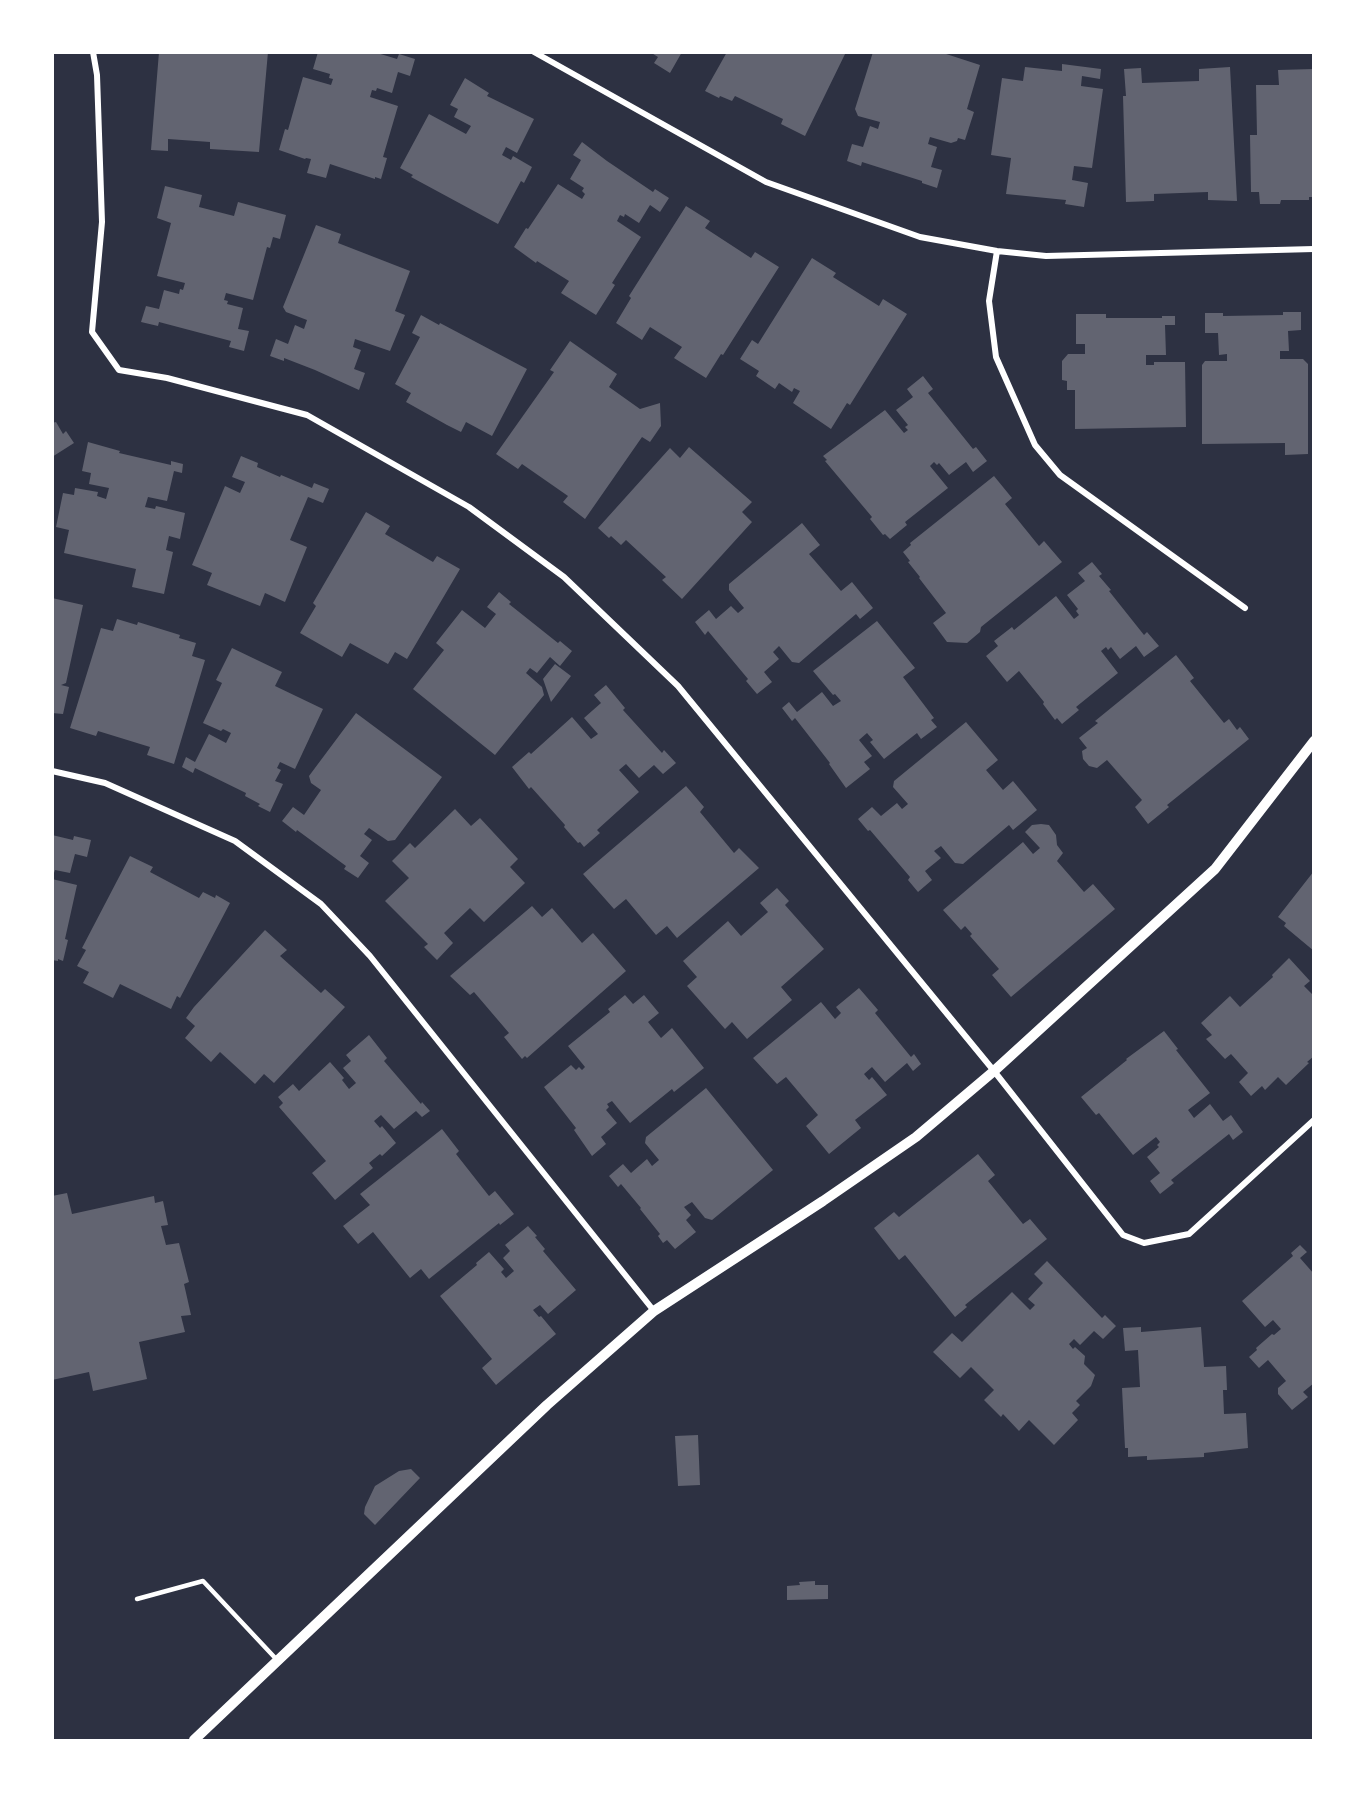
<!DOCTYPE html>
<html>
<head>
<meta charset="utf-8">
<style>
  body { margin:0 }
  #map { position:relative; width:1366px; height:1793px; overflow:hidden; background:#2d3142; font-family:"Varela Round",sans-serif }
  canvas { display:block }
  .frame { position:absolute; inset:0; border:54px solid #fff; pointer-events:none }
</style>
</head>
<body>
<div id="map">
<canvas width="1366" height="1793"></canvas>
<div class="frame"></div>
</div>
<script>
const g = document.querySelector('canvas').getContext('2d');
g.lineJoin = 'round';
function fill(path, color) { g.fillStyle = color; g.fill(path, 'evenodd'); }
const shape = rows => new Path2D(rows.map(r => 'M' + r).join(''));
function trace(path, color, width, dash) { g.strokeStyle = color; g.lineWidth = width; g.lineCap = dash ? 'butt' : 'round'; g.setLineDash(dash || []); g.stroke(path); }
const building = shape([
  [159,52,268,52,259,152,210,149,210,142,168,139,168,151,151,150],
  [318,52,374,52,397,59,399,54,415,59,410,76,398,72,392,93,377,88,376,91,372,90,370,97,398,106,383,157,387,158,381,179,375,177,375,179,330,164,326,178,307,173,311,159,306,158,305,159,279,150,285,129,288,130,303,77,331,85,333,79,329,78,330,74,313,69],
  [650,52,682,52,670,73,654,63,658,57],
  [727,52,846,52,805,136,781,124,783,119,735,96,732,101,720,96,719,98,705,91],
  [873,52,940,52,980,65,967,109,974,112,965,140,958,138,957,141,951,143,930,137,928,144,937,147,931,167,942,170,937,188,922,183,922,181,862,162,861,166,847,161,852,144,863,147,870,126,878,129,880,122,858,116,855,109],
  [1062,64,1101,69,1100,79,1082,76,1081,86,1103,89,1092,168,1074,166,1072,180,1088,183,1084,207,1065,204,1066,200,1006,194,1011,158,991,155,1002,78,1023,81,1025,67,1062,71],
  [1230,67,1237,201,1208,200,1208,192,1154,194,1154,201,1126,202,1123,96,1126,96,1124,69,1141,68,1142,83,1199,81,1199,69],
  [1314,69,1314,197,1309,197,1309,200,1281,200,1280,204,1260,204,1259,192,1251,192,1250,135,1257,135,1256,85,1279,85,1278,70],
  [465,78,489,93,487,96,534,119,517,153,506,147,502,155,511,160,513,156,532,167,524,183,521,181,498,224,411,177,413,175,400,168,429,114,466,134,471,126,454,117,458,109,450,105],
  [582,142,607,161,653,192,655,189,669,198,660,212,650,205,639,223,625,214,624,217,620,215,617,221,641,237,612,283,615,285,596,315,561,293,569,281,537,261,536,263,514,247,526,228,528,229,558,184,582,199,585,194,582,191,584,188,570,179,581,160,573,155],
  [165,186,202,195,199,207,234,216,238,202,286,215,280,239,273,237,270,248,267,247,253,300,226,293,224,300,228,301,227,304,243,308,238,329,249,331,244,351,229,347,231,341,159,322,158,326,141,322,146,306,159,309,164,290,179,294,180,289,183,290,185,283,157,276,171,223,157,218],
  [686,206,710,221,705,228,751,258,755,252,779,267,723,355,721,354,706,378,674,358,682,347,650,327,642,340,616,323,631,298,629,296],
  [316,225,341,234,338,243,410,271,395,311,405,315,390,351,355,339,353,347,361,350,354,369,365,373,359,390,315,370,284,358,284,361,270,356,276,339,288,344,295,325,304,329,307,320,286,312,283,307],
  [812,258,836,273,833,277,879,306,883,299,907,314,850,405,847,403,831,429,793,403,800,391,794,388,792,392,779,383,775,389,756,376,759,371,740,359,752,340,758,344],
  [1283,312,1301,312,1301,330,1288,331,1289,351,1280,351,1280,359,1303,359,1308,364,1308,454,1285,455,1285,443,1202,444,1202,365,1205,361,1227,361,1227,354,1219,355,1218,333,1205,333,1205,313,1223,313,1223,316,1283,315],
  [1076,314,1106,314,1106,318,1162,318,1162,316,1175,316,1175,325,1165,325,1166,355,1146,355,1146,365,1154,365,1154,362,1185,362,1186,427,1075,429,1075,390,1067,390,1067,381,1062,380,1062,361,1068,354,1085,354,1085,344,1076,344],
  [421,315,439,325,440,323,527,369,492,436,466,422,461,432,447,425,406,402,411,393,395,384,420,337,412,333],
  [570,341,617,374,609,387,640,409,660,403,661,426,650,442,642,437,585,519,563,502,568,496,522,464,518,469,496,454,554,372,550,370],
  [923,376,933,389,928,393,973,449,976,447,987,461,973,472,966,462,949,475,939,463,937,465,934,462,930,466,948,488,905,522,907,525,890,539,885,534,883,535,870,519,872,517,825,461,827,460,823,456,885,410,904,433,908,430,905,427,908,425,896,410,913,397,907,389],
  [56,422,63,434,66,431,74,443,52,457,52,423],
  [88,442,120,451,119,453,171,465,171,461,183,464,182,473,174,471,167,501,148,497,145,507,155,509,156,506,185,513,180,539,169,536,166,550,173,552,164,594,132,587,136,569,64,553,69,530,56,527,63,493,74,495,75,488,98,492,97,496,106,499,109,488,89,484,91,473,82,471],
  [689,447,752,502,742,512,752,522,682,599,662,580,666,577,626,540,621,545,611,536,609,538,598,528,670,448,680,458],
  [241,456,258,463,257,467,280,477,281,475,312,488,314,483,329,489,323,503,308,497,290,540,307,547,285,602,265,593,260,606,207,585,212,573,192,565,225,486,240,493,245,482,232,477],
  [994,476,1012,498,1005,504,1039,546,1044,541,1062,562,981,627,980,632,967,643,947,642,933,623,946,613,919,578,920,577,908,562,910,561,903,552,911,545,910,543],
  [366,512,390,526,385,534,433,562,437,556,460,569,407,659,395,652,388,664,350,643,342,657,300,633,316,606,313,603],
  [802,523,820,545,809,554,841,591,852,582,873,608,860,619,856,614,799,663,792,662,779,646,773,652,779,659,764,672,772,682,757,694,746,681,748,679,708,631,705,635,695,622,709,610,716,619,731,606,738,613,744,608,729,590,729,584],
  [1092,562,1102,574,1099,576,1111,590,1109,591,1144,635,1147,632,1159,646,1144,657,1136,646,1120,659,1111,647,1108,650,1106,647,1101,651,1118,673,1076,707,1079,710,1062,724,1057,718,1055,720,1043,704,1044,702,1019,671,1007,682,986,656,998,646,994,641,1012,627,1014,630,1056,596,1074,619,1079,615,1076,611,1078,609,1067,595,1085,581,1078,573],
  [499,592,511,602,509,604,558,643,560,641,572,651,560,666,550,657,537,673,530,668,526,673,542,687,544,695,495,755,413,689,444,650,436,643,462,610,485,628,496,614,487,607],
  [52,598,83,605,66,683,61,685,69,687,63,714,52,713],
  [117,619,137,625,138,622,180,635,179,638,196,643,192,656,205,660,174,764,147,755,150,747,98,731,96,736,70,728,101,628,113,631],
  [877,621,915,668,903,677,934,718,931,720,937,727,921,739,917,733,884,759,870,742,873,740,867,733,859,740,872,756,864,762,870,769,846,788,829,764,830,763,795,718,792,721,782,708,789,702,797,712,822,692,833,706,841,701,835,694,833,695,813,671],
  [232,648,282,672,275,686,323,709,295,769,280,762,277,768,281,770,275,781,283,784,270,812,258,806,260,804,245,796,246,793,195,768,193,773,182,767,186,757,195,762,209,734,226,743,231,733,223,729,221,731,203,723,222,683,216,680],
  [1176,655,1194,678,1190,681,1224,723,1229,719,1237,730,1240,727,1249,739,1167,805,1169,807,1148,824,1135,807,1142,800,1107,760,1097,768,1089,766,1083,759,1082,751,1087,748,1079,738,1098,723,1095,721],
  [555,664,571,676,551,702,543,679],
  [606,685,625,708,623,710,662,753,664,750,676,763,663,774,654,765,639,778,626,764,619,770,639,792,597,830,600,833,584,847,580,842,578,843,564,827,565,825,531,787,529,789,512,767,529,752,531,754,572,717,591,739,598,734,584,718,601,703,594,695],
  [356,713,442,777,395,840,388,841,369,828,364,834,372,840,360,856,369,863,358,878,344,869,346,866,297,830,296,832,282,821,293,807,304,815,321,790,311,783,309,776],
  [966,722,998,760,986,770,1003,790,1013,781,1037,810,1013,830,1009,825,963,864,955,863,941,846,934,851,941,858,925,871,932,880,918,892,908,880,910,877,870,830,868,831,858,819,872,807,881,816,897,803,902,809,908,804,893,787,894,781],
  [686,786,704,807,700,812,734,853,739,848,759,868,677,938,667,926,656,935,626,899,614,909,583,874],
  [455,809,471,826,480,818,518,859,510,867,525,883,484,922,470,908,444,933,453,943,437,960,424,947,428,944,385,901,409,878,392,861,410,843,415,848],
  [1041,824,1049,825,1056,835,1057,845,1063,853,1057,861,1084,892,1093,884,1115,909,1011,997,992,975,999,969,970,936,972,934,965,926,961,930,943,910,1023,842,1033,854,1040,848,1025,832,1032,825],
  [52,835,73,840,74,836,91,840,87,857,75,854,70,873,55,870,54,873,52,873],
  [130,856,153,867,150,872,199,898,203,892,215,898,216,895,230,903,180,998,177,996,171,1009,120,984,113,998,83,983,89,972,77,966,86,950,82,948],
  [1314,871,1314,951,1284,926,1286,923,1278,917],
  [52,879,77,885,65,939,68,940,63,961,58,959,58,961,52,960],
  [777,888,789,901,785,905,824,949,781,987,792,1000,747,1039,732,1022,725,1029,687,986,697,977,683,961,728,921,741,936,768,912,760,903],
  [532,906,542,917,552,908,582,943,593,933,626,971,527,1058,525,1056,522,1059,504,1037,509,1033,474,992,470,995,450,976],
  [265,930,287,950,280,956,321,993,325,989,345,1007,274,1083,264,1074,255,1084,220,1052,211,1062,185,1038,195,1026,186,1018,194,1007],
  [1289,958,1310,981,1304,986,1314,996,1314,1056,1307,1062,1309,1063,1286,1085,1278,1077,1265,1090,1262,1086,1251,1096,1239,1082,1248,1073,1231,1054,1225,1059,1206,1039,1212,1035,1201,1023,1230,996,1240,1007,1273,977,1272,975],
  [859,988,878,1010,875,1013,911,1057,914,1054,921,1064,913,1071,907,1063,885,1082,872,1067,864,1074,869,1080,872,1077,887,1095,855,1120,861,1128,829,1154,806,1126,818,1115,786,1077,777,1084,753,1058,821,1002,835,1019,841,1013,836,1007],
  [625,995,633,1004,644,995,659,1013,648,1022,661,1038,672,1028,704,1068,674,1092,672,1089,630,1123,612,1101,607,1104,609,1107,606,1110,617,1123,601,1137,606,1144,592,1156,574,1130,576,1128,544,1087,571,1065,576,1070,579,1067,582,1070,585,1067,568,1046,610,1012,608,1009],
  [1164,1031,1178,1049,1176,1050,1210,1093,1188,1110,1194,1118,1210,1104,1223,1121,1231,1115,1243,1132,1233,1140,1229,1134,1171,1180,1174,1183,1160,1194,1150,1181,1160,1173,1147,1157,1159,1147,1157,1145,1160,1142,1156,1137,1133,1155,1099,1113,1096,1115,1081,1097,1127,1060,1126,1059],
  [369,1035,387,1058,384,1061,421,1104,422,1102,430,1111,422,1117,416,1111,394,1129,381,1115,374,1121,380,1128,382,1126,396,1143,382,1156,380,1154,369,1163,373,1168,335,1200,312,1173,326,1161,279,1107,283,1103,278,1097,293,1084,299,1091,330,1062,344,1078,342,1080,349,1089,356,1083,343,1068,351,1061,346,1055],
  [706,1088,773,1170,712,1220,705,1218,692,1202,684,1207,691,1215,686,1220,696,1232,675,1249,667,1240,663,1243,658,1236,660,1234,640,1209,641,1208,621,1184,618,1187,609,1176,623,1164,631,1173,647,1159,652,1166,659,1160,645,1143,646,1137],
  [442,1129,459,1151,456,1154,489,1196,495,1191,514,1214,500,1225,499,1223,429,1279,421,1269,410,1278,373,1232,358,1244,343,1226,370,1205,360,1194],
  [978,1154,995,1175,988,1181,1023,1224,1030,1219,1047,1239,965,1305,967,1307,955,1317,905,1255,899,1260,874,1228,894,1212,899,1217],
  [67,1193,72,1214,154,1196,155,1203,163,1201,168,1225,161,1226,166,1245,179,1243,189,1282,184,1284,191,1315,181,1316,185,1332,139,1342,147,1379,93,1391,89,1372,52,1380,52,1196],
  [528,1226,537,1236,535,1237,545,1249,543,1251,576,1290,548,1314,540,1305,533,1310,539,1317,541,1316,556,1334,496,1385,482,1368,492,1359,440,1296,477,1265,476,1263,489,1252,504,1269,501,1272,506,1278,514,1271,503,1258,510,1251,505,1245],
  [1300,1245,1307,1252,1300,1258,1314,1274,1314,1383,1303,1392,1308,1397,1292,1410,1278,1394,1278,1388,1286,1381,1268,1360,1259,1368,1249,1357,1257,1350,1256,1348,1272,1334,1274,1335,1281,1329,1273,1320,1265,1327,1242,1301,1293,1256,1291,1253],
  [1047,1261,1102,1318,1105,1315,1116,1326,1103,1339,1094,1331,1080,1345,1074,1339,1069,1344,1073,1349,1075,1347,1085,1356,1084,1364,1095,1375,1091,1386,1076,1401,1080,1405,1072,1413,1078,1420,1054,1445,1029,1420,1019,1431,1003,1414,1001,1417,984,1400,994,1390,971,1367,960,1378,933,1352,952,1333,962,1342,1012,1292,1030,1310,1035,1305,1028,1299,1043,1283,1034,1274],
  [1141,1327,1141,1332,1201,1327,1204,1367,1226,1366,1227,1390,1223,1390,1224,1414,1246,1413,1248,1448,1204,1453,1204,1457,1147,1460,1147,1456,1128,1457,1128,1448,1125,1448,1122,1388,1140,1387,1138,1350,1125,1351,1123,1328],
  [698,1435,700,1485,678,1486,675,1436],
  [411,1469,420,1478,375,1525,364,1514,365,1507,375,1486,399,1471],
  [815,1581,815,1585,828,1585,828,1599,787,1600,787,1586,800,1585,799,1582]
]);
const service = shape([
  [137,1599,203,1581,278,1661]
]);
const minor = shape([
  [93,52,97,75,102,222,92,332,119,370,167,378,307,415,469,507,564,577,678,686,994,1071,1123,1235,1144,1243,1189,1234,1314,1120],
  [534,52,766,182,920,237,997,251,1046,256,1314,249],
  [997,251,989,301,996,357,1035,445,1060,475,1245,608],
  [52,771,105,783,235,841,321,904,370,956,654,1311]
]);
const tertiary = shape([
  [194,1740,547,1405,654,1311,823,1201,916,1137,994,1071,1215,869,1314,741]
]);
fill(building, '#626471');
trace(service, '#fff', 4.5);
trace(minor, '#fff', 6);
trace(tertiary, '#fff', 10);
</script>
</body>
</html>
